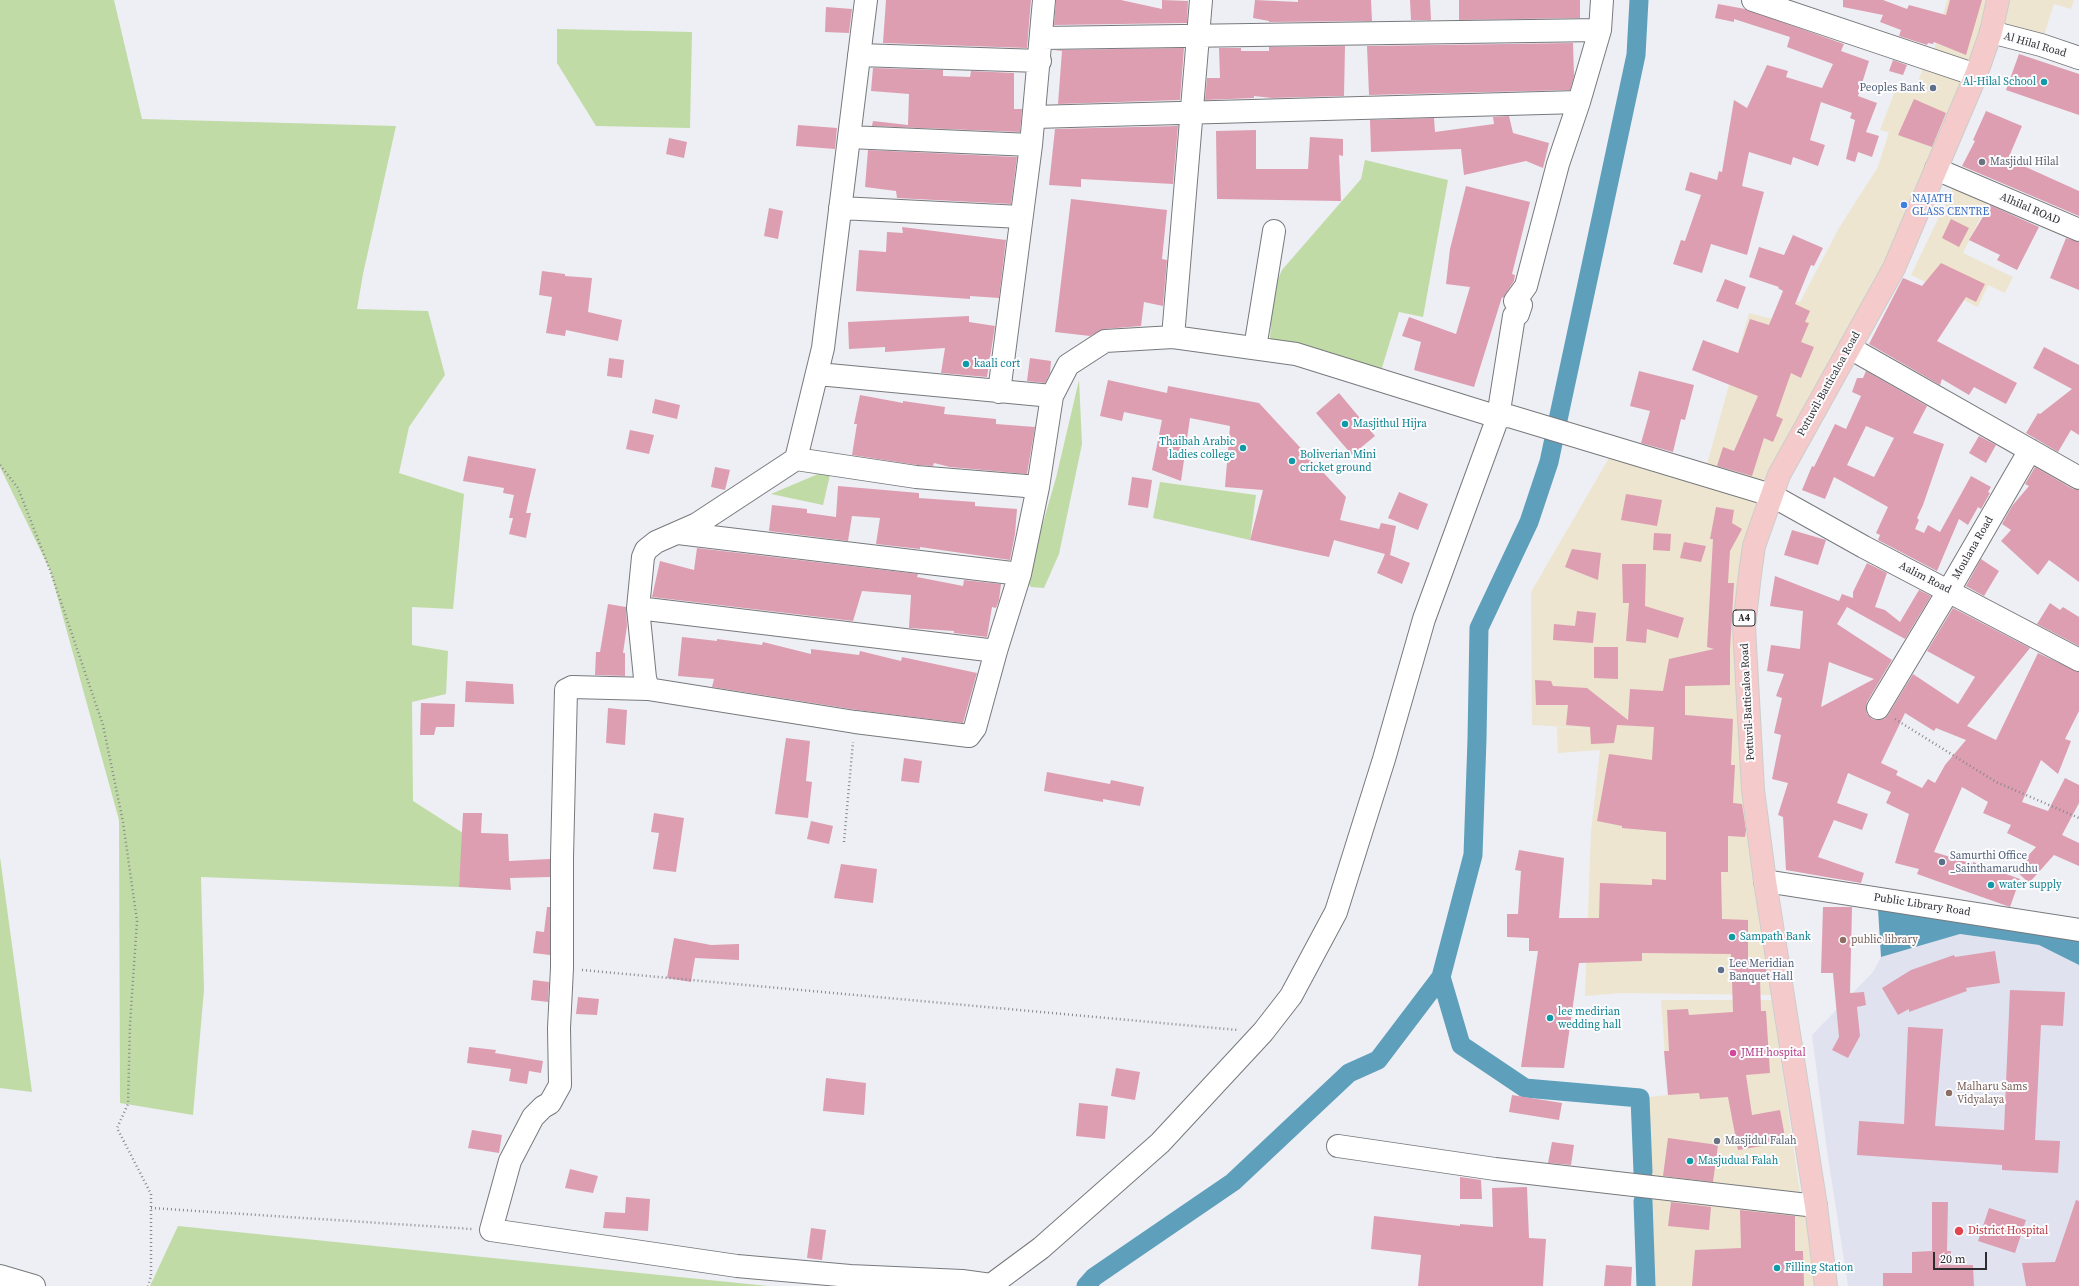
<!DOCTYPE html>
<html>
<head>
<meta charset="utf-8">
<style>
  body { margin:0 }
  #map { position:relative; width:2079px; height:1286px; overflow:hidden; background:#edeff4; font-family:"Source Serif 4",serif }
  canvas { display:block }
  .scale { position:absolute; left:1933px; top:1252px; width:54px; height:18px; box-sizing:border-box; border:2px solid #2d2d2f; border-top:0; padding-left:5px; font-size:12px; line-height:14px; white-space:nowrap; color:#2d2d2f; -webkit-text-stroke:3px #fcfcfe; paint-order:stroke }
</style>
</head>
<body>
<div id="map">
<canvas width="2079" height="1286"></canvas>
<div class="scale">20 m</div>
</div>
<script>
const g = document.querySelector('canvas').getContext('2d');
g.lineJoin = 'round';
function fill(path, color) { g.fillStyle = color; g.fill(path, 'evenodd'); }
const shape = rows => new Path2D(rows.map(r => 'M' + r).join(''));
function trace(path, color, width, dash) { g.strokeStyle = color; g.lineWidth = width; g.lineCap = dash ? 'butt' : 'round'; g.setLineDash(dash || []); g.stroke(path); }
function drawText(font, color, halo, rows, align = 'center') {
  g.font = font + ' "Source Serif 4",serif'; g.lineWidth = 4; g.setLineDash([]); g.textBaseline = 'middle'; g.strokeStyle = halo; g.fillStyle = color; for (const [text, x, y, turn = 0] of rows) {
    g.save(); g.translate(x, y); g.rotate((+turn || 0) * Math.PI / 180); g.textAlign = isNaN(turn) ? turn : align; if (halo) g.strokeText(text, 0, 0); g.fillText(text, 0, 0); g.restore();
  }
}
const commercial = shape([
  [1947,0,1987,0,1970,66,1933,54],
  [2009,0,2074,0,2071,9,2054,4,2041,45,1999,31],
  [1924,64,1966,79,1907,220,1878,275,1763,487,1704,475,1749,313,1773,319,1784,297,1800,302,1839,228,1878,167,1889,132,1880,130,1897,86,1915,92],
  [1954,186,1988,202,1963,253,2013,277,2005,293,1988,285,1978,307,1911,275],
  [1609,458,1760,502,1748,530,1740,563,1739,736,1773,995,1621,993,1585,996,1591,832,1600,750,1558,753,1557,727,1650,732,1532,725,1531,592],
  [1661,1000,1772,1000,1800,1193,1650,1177,1648,1097,1668,1095],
  [1649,1198,1807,1214,1815,1286,1651,1286]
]);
const built = shape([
  [1960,934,2039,945,2079,965,2079,1286,1848,1286,1827,1151,1812,1035,1873,972,1881,957]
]);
const green = shape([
  [0,0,114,0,142,119,396,126,363,274,357,309,428,311,445,375,409,427,399,473,464,494,453,609,412,607,412,645,448,651,446,694,412,702,413,801,463,833,459,887,201,877,204,990,193,1115,120,1103,119,820,50,570,0,467],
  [557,29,692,32,690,128,596,126,557,63],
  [1365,160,1448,180,1423,317,1399,312,1381,371,1270,339,1273,290,1282,270,1361,179],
  [1079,380,1082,444,1059,554,1044,588,1031,587,1026,581,1056,478],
  [818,474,830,475,823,505,771,494],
  [1160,482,1256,495,1250,540,1153,518],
  [0,857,32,1092,0,1088],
  [178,1226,768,1286,150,1286]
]);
const water = shape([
  [1878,909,2079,936,2079,965,2039,945,1960,934,1881,957]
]);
const canal = shape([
  [1441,977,1461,1045,1525,1088,1640,1098,1643,1172],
  [1643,1201,1646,1286],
  [1086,1286,1094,1277,1233,1182,1349,1073,1378,1060,1441,977,1473,855,1477,739,1479,628,1529,522,1549,462,1636,55,1639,0]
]);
const building = shape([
  [886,0,1031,0,1027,48,883,43],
  [1056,0,1121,0,1162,9,1162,0,1188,1,1187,23,1054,25],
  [1255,0,1298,2,1298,0,1371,0,1372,21,1269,22,1269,21,1253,18],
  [1410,0,1430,0,1431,20,1411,20],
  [1459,0,1580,0,1580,18,1459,20],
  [1843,0,1883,0,1907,9,1909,5,1946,15,1950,0,1982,0,1966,55,1934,42,1933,44,1928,43,1927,45,1899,36,1901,30,1880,22,1883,15,1843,7],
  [1718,4,1745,9,1844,44,1841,51,1869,61,1858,96,1877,103,1866,132,1879,136,1872,157,1858,152,1855,162,1846,159,1855,120,1850,118,1852,113,1821,102,1810,140,1825,145,1818,166,1793,157,1791,165,1749,152,1742,186,1764,192,1747,255,1711,244,1702,273,1673,264,1681,240,1685,241,1701,195,1685,190,1690,172,1717,180,1719,171,1722,172,1734,100,1747,108,1767,65,1788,71,1786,77,1822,88,1833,64,1787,47,1790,37,1734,19,1734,22,1715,18],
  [826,7,852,9,849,33,825,32],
  [1573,43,1574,76,1570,90,1369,95,1367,46],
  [1345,46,1344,96,1272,98,1254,96,1254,98,1205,100,1207,78,1220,78,1219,48,1241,48,1241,51,1269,51,1269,47],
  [1184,48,1180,100,1058,104,1062,51,1054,50],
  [2019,54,2079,74,2079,115,2006,90],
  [1893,60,1907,65,1903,75,1889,71],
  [873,68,943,70,943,76,970,77,971,71,1014,73,1014,109,1022,109,1020,132,872,126,873,121,908,125,909,94,871,91],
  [1914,99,1946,113,1932,147,1898,135],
  [1986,111,2022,126,2008,159,2079,191,2079,216,1962,166,1975,141,1973,140],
  [1509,116,1513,133,1549,143,1543,168,1526,161,1464,175,1461,149,1371,152,1370,120,1434,118,1435,132,1494,124,1493,117],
  [798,125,837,128,835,149,796,146],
  [1178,126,1173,184,1081,179,1081,187,1049,185,1055,129],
  [1256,130,1256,169,1308,169,1310,137,1343,139,1343,156,1339,155,1341,201,1217,199,1216,131],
  [669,138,687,142,684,158,666,154],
  [868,150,1017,157,1011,204,897,198,896,191,865,187],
  [1466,186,1530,202,1512,274,1515,275,1514,281,1503,298,1502,297,1474,387,1414,370,1421,342,1402,336,1409,317,1456,334,1470,287,1446,284,1450,249],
  [1071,199,1167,210,1162,259,1167,260,1163,306,1144,302,1141,326,1104,329,1090,336,1055,332],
  [1990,205,2039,227,2017,270,1997,260,2000,255,1969,240],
  [769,208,783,211,778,239,764,236],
  [1951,219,1969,228,1959,247,1942,238],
  [902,227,1006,240,999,298,970,296,970,299,856,291,859,250,886,252,887,232,903,233],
  [1793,235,1823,248,1814,266,1811,265,1795,304,1810,311,1805,322,1809,323,1801,342,1814,347,1801,378,1791,373,1776,416,1783,419,1773,442,1764,438,1752,476,1717,466,1723,447,1734,451,1758,396,1692,370,1703,340,1738,353,1750,319,1769,325,1783,291,1778,288,1779,287,1749,277,1759,247,1784,255],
  [2066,238,2079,242,2079,290,2050,278],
  [1941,263,1985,284,1976,302,1966,297,1937,341,2017,383,2006,404,1974,387,1969,395,1942,379,1940,385,1869,344,1903,278,1922,286],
  [542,271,565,274,565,276,592,278,588,312,622,320,618,341,566,330,565,336,546,333,552,297,539,295],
  [1725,279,1746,287,1738,309,1716,301],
  [969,316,969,322,995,326,987,377,941,373,945,348,885,352,885,347,849,349,848,322],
  [2044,347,2079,365,2079,435,2071,430,2058,452,2026,433,2038,413,2040,414,2072,389,2033,368],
  [609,358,624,360,622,378,607,376],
  [1030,358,1051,361,1050,373,1045,383,1027,381],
  [1639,371,1694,385,1685,420,1681,419,1673,452,1641,443,1650,411,1630,406],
  [1866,371,1927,406,1913,433,1944,444,1923,505,1917,518,1919,520,1915,529,1924,533,1928,525,1940,532,1971,476,1991,487,1988,492,1990,493,1981,509,1978,507,1968,525,1959,519,1937,571,1878,540,1880,535,1876,533,1888,507,1834,477,1825,499,1802,490,1812,466,1814,467,1835,424,1846,429,1861,396,1852,392,1857,378,1863,378],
  [1866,426,1894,438,1874,477,1847,465],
  [1108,380,1167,393,1168,386,1259,403,1346,497,1340,520,1379,529,1381,523,1396,526,1390,555,1410,563,1402,584,1377,573,1385,554,1334,540,1329,557,1250,540,1263,490,1225,487,1230,426,1190,418,1181,481,1152,470,1162,420,1124,412,1122,421,1100,416],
  [1339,393,1375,436,1352,455,1316,413],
  [860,395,903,403,903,401,945,407,944,414,996,419,996,424,1035,427,1027,474,950,467,934,463,933,466,917,465,852,455,857,424,854,424],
  [655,399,680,405,677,419,652,413],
  [630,430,654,435,649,454,626,449],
  [1979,436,1996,445,1986,463,1969,453],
  [468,456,536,469,526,513,531,513,526,538,509,534,513,518,509,518,514,495,503,493,504,488,463,481],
  [715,467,730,470,725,490,711,487],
  [2035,467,2073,489,2079,490,2079,582,2049,560,2038,575,2001,541,2011,530,2002,524,2012,506,2029,486,2025,484],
  [1132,477,1152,480,1148,508,1128,505],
  [838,486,919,493,919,498,975,502,975,506,1017,509,1015,534,1010,560,920,547,920,549,876,544,880,518,852,516,848,541,769,531,772,505,807,509,807,513,836,517],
  [1399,492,1428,504,1418,530,1388,518],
  [1626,494,1662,500,1657,526,1621,520],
  [1716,507,1734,510,1732,523,1742,529,1730,551,1728,583,1734,583,1730,649,1730,685,1685,686,1685,715,1733,719,1731,765,1735,765,1733,803,1742,804,1746,830,1745,837,1728,836,1728,872,1721,872,1722,919,1748,920,1748,961,1765,962,1768,980,1760,980,1761,1011,1766,1011,1770,1073,1746,1075,1752,1115,1780,1110,1786,1142,1738,1150,1728,1097,1700,1099,1699,1093,1668,1095,1664,1051,1669,1051,1667,1010,1688,1009,1689,1015,1733,1012,1732,980,1730,980,1731,954,1642,953,1642,961,1579,963,1564,1068,1521,1067,1538,951,1529,951,1529,938,1507,937,1507,914,1518,914,1521,871,1515,870,1519,850,1564,858,1559,918,1599,918,1600,883,1652,885,1652,879,1666,880,1666,832,1622,828,1622,826,1597,821,1609,754,1652,760,1654,727,1617,725,1614,743,1591,744,1590,727,1566,725,1568,705,1536,705,1535,680,1551,681,1553,686,1587,688,1628,720,1630,689,1663,691,1669,659,1714,649,1707,647,1713,539,1710,539],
  [1792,530,1826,540,1818,565,1784,555],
  [1654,533,1671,534,1670,551,1653,550],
  [1684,542,1706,546,1701,562,1680,558],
  [697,548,918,574,917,577,963,586,964,580,1001,584,999,600,996,608,992,607,987,637,954,633,954,631,909,628,911,595,862,591,853,621,652,597,660,561,694,570],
  [1572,549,1601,553,1598,580,1565,567],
  [1981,559,1999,571,1984,596,1966,586],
  [1867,563,1887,573,1875,607,1885,610,1900,622,1919,590,1931,596,1905,639,1847,607,1837,624,1892,660,1867,702,1866,707,1867,714,1872,719,1877,720,1884,719,1888,715,1913,674,1958,704,1975,677,1927,651,1953,608,2030,648,1967,726,1996,740,2038,653,2079,672,2079,711,2065,739,2071,741,2058,774,2041,760,2022,802,2048,811,2065,778,2079,785,2079,803,2062,835,2079,843,2079,866,2054,855,2029,883,2015,870,2036,847,2007,833,2011,825,1983,813,1988,802,1962,787,1934,852,1973,864,1973,862,2020,879,2010,907,1917,874,1919,869,1895,863,1909,814,1886,803,1891,792,1848,773,1837,803,1868,814,1862,830,1834,820,1818,857,1864,873,1861,883,1786,870,1783,817,1778,815,1788,783,1772,779,1781,735,1774,733,1782,698,1776,696,1784,674,1767,671,1771,645,1800,649,1803,611,1770,606,1775,576,1839,601,1842,594,1853,598,1853,592],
  [1829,662,1874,679,1821,707],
  [1905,713,1934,731,1936,728,1966,740,1945,765,1935,783,1928,779,1922,788,1896,775,1898,771,1881,763],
  [1622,564,1646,564,1645,606,1684,618,1678,638,1647,629,1646,643,1626,641,1629,603,1623,603],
  [2050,603,2060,610,2063,607,2079,617,2079,646,2037,624],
  [608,604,626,607,627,626,623,653,625,653,625,676,595,675,596,652,600,652],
  [1577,611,1596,613,1593,643,1553,640,1554,624,1575,626],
  [682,637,717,641,717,639,762,645,763,642,811,654,811,649,859,655,860,651,901,661,902,657,977,673,963,723,857,710,712,687,714,679,678,676],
  [1594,647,1618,647,1618,679,1594,678],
  [466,681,513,684,514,704,465,702],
  [421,703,455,704,454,727,436,727,434,735,420,735],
  [608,708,627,710,625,745,606,743],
  [786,738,810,741,806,781,812,782,808,818,775,814],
  [904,758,922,761,919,783,901,781],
  [1047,772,1110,784,1111,780,1144,787,1140,806,1103,799,1103,802,1044,791],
  [463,813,482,813,481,833,508,834,509,861,550,859,550,877,510,878,511,890,459,887],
  [654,813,684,818,676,872,653,869,659,833,651,832],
  [811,821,833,826,829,844,807,839],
  [841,864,877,869,873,903,834,898],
  [547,907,550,907,550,955,533,953,536,931,544,932],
  [1823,907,1852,907,1850,993,1864,992,1866,1005,1857,1007,1860,1036,1848,1058,1832,1050,1839,1037,1833,973,1821,973],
  [674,938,711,945,739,944,739,960,695,958,691,982,667,978],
  [1995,951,2000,983,1966,988,1967,991,1909,1012,1909,1009,1898,1015,1882,988,1911,970,1954,955,1955,957],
  [533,980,549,982,548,1002,531,1000],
  [2010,990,2065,992,2063,1026,2041,1025,2035,1140,2060,1141,2058,1173,2002,1170,2002,1165,1857,1155,1859,1121,1904,1124,1908,1027,1943,1029,1935,1126,2004,1130],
  [578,997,599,999,597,1015,576,1014],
  [469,1047,496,1050,495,1053,543,1061,541,1073,529,1071,527,1084,509,1081,511,1069,467,1063],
  [1116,1068,1140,1072,1135,1100,1111,1096],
  [826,1078,866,1083,864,1115,823,1111],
  [1512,1095,1562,1103,1559,1120,1509,1112],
  [1079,1103,1108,1106,1105,1139,1076,1136],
  [472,1130,502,1135,499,1153,468,1148],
  [1668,1138,1718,1145,1713,1182,1663,1176],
  [1552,1142,1574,1145,1571,1165,1548,1163],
  [570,1169,598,1176,593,1193,565,1188],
  [1460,1177,1481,1180,1482,1199,1460,1199],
  [1527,1187,1529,1238,1546,1239,1543,1286,1418,1286,1421,1255,1371,1249,1374,1216,1460,1226,1460,1224,1493,1227,1492,1188],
  [626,1197,650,1199,648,1231,603,1228,605,1212,625,1213],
  [2076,1200,2079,1201,2079,1286,2026,1286,2022,1263,2055,1262],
  [1671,1202,1711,1207,1709,1230,1668,1226],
  [1932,1202,1948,1202,1947,1251,1951,1251,1950,1265,1973,1265,1974,1286,1883,1286,1883,1273,1912,1273,1912,1252,1932,1251],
  [1989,1208,2026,1220,2015,1253,1978,1241],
  [1740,1210,1795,1216,1795,1251,1803,1251,1804,1286,1692,1286,1695,1250,1741,1248],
  [811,1228,826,1230,822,1260,807,1258],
  [1606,1265,1632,1267,1631,1286,1604,1286]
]);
const path = shape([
  [0,465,18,488,50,570,103,725,123,822,137,921,130,1024,128,1104,117,1128,151,1194,151,1276,148,1286],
  [1895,719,1996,782,2079,818],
  [844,842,853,742],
  [582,970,1238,1030],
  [151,1208,472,1229]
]);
const minor = shape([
  [866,0,823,348,796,459,697,524,656,542,646,550,643,557,638,608,645,678,648,689,855,722,969,736,975,728,996,651,1020,574,1038,487,1052,396,1068,365,1105,341,1173,337,1296,354,1498,417,1509,416,1771,495,1864,547,2079,660],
  [1753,0,1976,75],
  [1991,32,2041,45,2079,58],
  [1042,38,1600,30],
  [859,55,1040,61],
  [1034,117,1579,102],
  [849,137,1031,145],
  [1936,169,2079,230],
  [840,208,1021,217],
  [1173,337,1201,0],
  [1255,348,1274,231],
  [1850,348,2079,478],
  [818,374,1052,396],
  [999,392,1031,145,1044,0],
  [796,459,916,477,1038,487],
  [678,533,1020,574],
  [638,608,996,651],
  [648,689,572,687,566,690,562,857,562,968,559,1028,560,1085,550,1103,543,1107,533,1117,510,1161,491,1230,737,1266,850,1276,962,1281,991,1285,1041,1248,1160,1143,1263,1032,1291,996,1336,912,1384,759,1424,619,1498,417,1514,316,1518,314,1521,305,1515,301,1526,286,1558,164,1579,102,1600,30,1602,0],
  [1878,708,1949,590,2030,450],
  [1765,881,2079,930],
  [1338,1146,1495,1169,1816,1206],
  [0,1276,34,1286]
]);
const highway = shape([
  [1826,1286,1816,1206,1765,881,1753,790,1744,627,1750,574,1754,546,1779,475,1894,268,1976,75,1991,32,1998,0]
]);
const markers = [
  [2044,82,4,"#0f9aa8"],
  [1933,88,4,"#5c6f8a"],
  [1982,162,4,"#6b7280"],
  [1904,205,4,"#3f7fe0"],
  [966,364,4,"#0f9aa8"],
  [1345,424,4,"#0f9aa8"],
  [1243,448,4,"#0f9aa8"],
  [1292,461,4,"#0f9aa8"],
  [1942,862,4,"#5c6f8a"],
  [1991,885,4,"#0f9aa8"],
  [1732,937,4,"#0f9aa8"],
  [1843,940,4,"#8d6e63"],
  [1721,970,4,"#5c6f8a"],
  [1550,1018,4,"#0f9aa8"],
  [1733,1053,4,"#d1479c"],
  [1949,1093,4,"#8d6e63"],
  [1717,1141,4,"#6b7280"],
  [1690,1161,4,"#0f9aa8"],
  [1959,1231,5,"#e0444e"],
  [1777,1268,4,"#0f9aa8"]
];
const shields = [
  [1744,618,22]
];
const shieldNames = [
  ["A4",1744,618]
];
const streetNames = [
  ["Al Hilal Road",2035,45,16],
  ["Alhilal ROAD",2030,209,23],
  ["Pottuvil-Batticaloa Road",1829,384,-61],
  ["Moulana Road",1973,548,-60],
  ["Aalim Road",1925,578,27],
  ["Pottuvil-Batticaloa Road",1748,702,-93],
  ["Public Library Road",1922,905,9]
];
const cultureNames = [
  ["Al-Hilal School",2036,82,"right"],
  ["kaali cort",974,364],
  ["Masjithul Hijra",1353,424],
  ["Thaibah Arabic",1235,442,"right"],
  ["ladies college",1235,455,"right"],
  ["Boliverian Mini",1300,455],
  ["cricket ground",1300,468],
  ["water supply",1999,885],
  ["Sampath Bank",1740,937],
  ["lee medirian",1558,1012],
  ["wedding hall",1558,1025],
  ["Masjudual Falah",1698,1161],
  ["Filling Station",1785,1268]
];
const serviceNames = [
  ["Peoples Bank",1925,88,"right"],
  ["Samurthi Office",1950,856],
  ["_Sainthamarudhu",1950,869],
  ["Lee Meridian",1729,964],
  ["Banquet Hall",1729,977]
];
const worshipNames = [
  ["Masjidul Hilal",1990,162],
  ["Masjidul Falah",1725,1141]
];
const shopNames = [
  ["NAJATH",1912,199],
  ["GLASS CENTRE",1912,212]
];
const educationNames = [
  ["public library",1851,940],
  ["Malharu Sams",1957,1087],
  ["Vidyalaya",1957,1100]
];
const hotelNames = [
  ["JMH hospital",1741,1053]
];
const healthNames = [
  ["District Hospital",1968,1231]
];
fill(commercial, '#ede5cf');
fill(built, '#e0e3ef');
fill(green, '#c1dba6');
fill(water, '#5e9fbb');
trace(canal, '#5e9fbb', 19);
fill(building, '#dd9eb1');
trace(minor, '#77797d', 24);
trace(highway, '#cdcdcd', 24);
trace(path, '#87888c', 2.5, [1, 3]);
trace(minor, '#fff', 22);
trace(highway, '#f4cbca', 22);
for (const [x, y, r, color] of markers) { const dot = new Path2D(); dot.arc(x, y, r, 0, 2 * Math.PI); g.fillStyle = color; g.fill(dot); trace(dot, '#fcfcfe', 1.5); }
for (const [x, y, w] of shields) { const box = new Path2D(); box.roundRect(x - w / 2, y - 8, w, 16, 3); g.fillStyle = '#fcfcfe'; g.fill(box); trace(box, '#2d2d2f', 1); }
drawText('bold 10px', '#2d2d2f', null, shieldNames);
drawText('11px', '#2d2d2f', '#fcfcfe', streetNames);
drawText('11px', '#0d838f', '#fcfcfe', cultureNames, 'left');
drawText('11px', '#4e5e75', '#fcfcfe', serviceNames, 'left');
drawText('11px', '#5b616d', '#fcfcfe', worshipNames, 'left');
drawText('11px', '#366cbe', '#fcfcfe', shopNames, 'left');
drawText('11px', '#785e54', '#fcfcfe', educationNames, 'left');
drawText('11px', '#b23c85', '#fcfcfe', hotelNames, 'left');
drawText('11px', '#be3a42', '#fcfcfe', healthNames, 'left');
</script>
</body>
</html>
